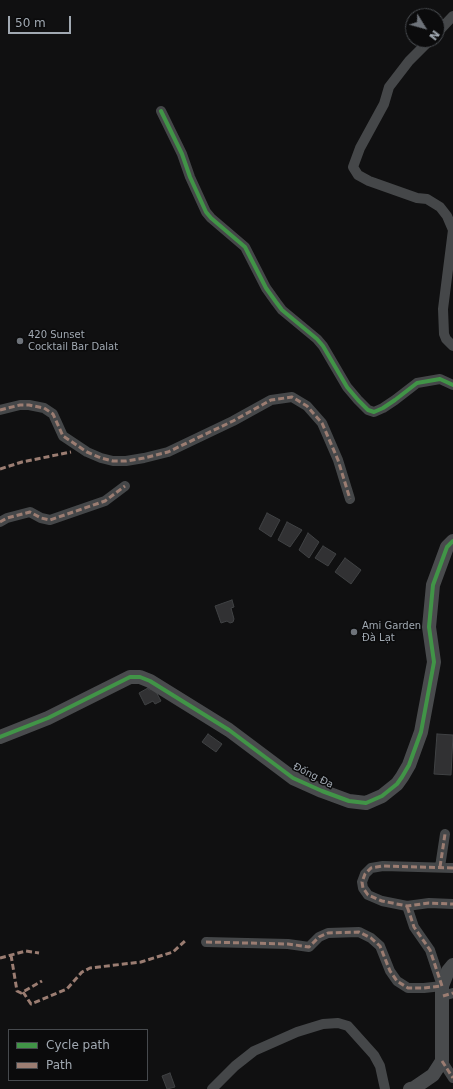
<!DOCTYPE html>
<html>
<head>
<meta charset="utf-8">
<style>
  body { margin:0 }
  #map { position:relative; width:453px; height:1089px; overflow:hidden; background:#101011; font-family:"DejaVu Sans",sans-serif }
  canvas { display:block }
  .legend { position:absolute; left:8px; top:1029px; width:140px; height:52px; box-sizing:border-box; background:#0b0b0c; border:1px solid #474a4e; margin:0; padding:5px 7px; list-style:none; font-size:12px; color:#a1a9b2 }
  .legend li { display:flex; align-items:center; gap:8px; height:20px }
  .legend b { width:20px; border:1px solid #474a4e }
  .north { position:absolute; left:405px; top:8px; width:40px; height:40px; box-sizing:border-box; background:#0b0b0c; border:1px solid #474a4e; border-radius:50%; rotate:127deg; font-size:11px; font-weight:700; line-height:16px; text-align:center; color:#a1a9b2 }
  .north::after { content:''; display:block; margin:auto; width:14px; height:18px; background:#6e737a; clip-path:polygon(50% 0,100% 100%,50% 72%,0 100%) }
  .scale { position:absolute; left:8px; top:16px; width:63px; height:18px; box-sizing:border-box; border:2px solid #a1a9b2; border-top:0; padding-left:5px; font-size:12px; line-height:14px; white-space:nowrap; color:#a1a9b2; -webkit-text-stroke:3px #0b0b0c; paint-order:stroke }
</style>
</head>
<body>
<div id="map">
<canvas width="453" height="1089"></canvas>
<ul class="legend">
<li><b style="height:5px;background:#419447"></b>Cycle path</li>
<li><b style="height:5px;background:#9b7d72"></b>Path</li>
</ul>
<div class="north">N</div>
<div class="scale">50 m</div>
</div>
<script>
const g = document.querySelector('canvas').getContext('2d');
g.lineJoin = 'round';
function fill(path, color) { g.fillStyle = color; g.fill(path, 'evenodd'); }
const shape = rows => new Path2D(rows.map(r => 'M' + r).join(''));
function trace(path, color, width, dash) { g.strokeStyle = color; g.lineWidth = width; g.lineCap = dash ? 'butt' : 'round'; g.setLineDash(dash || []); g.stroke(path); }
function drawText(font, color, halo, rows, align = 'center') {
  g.font = font + ' "DejaVu Sans",sans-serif'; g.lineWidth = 3; g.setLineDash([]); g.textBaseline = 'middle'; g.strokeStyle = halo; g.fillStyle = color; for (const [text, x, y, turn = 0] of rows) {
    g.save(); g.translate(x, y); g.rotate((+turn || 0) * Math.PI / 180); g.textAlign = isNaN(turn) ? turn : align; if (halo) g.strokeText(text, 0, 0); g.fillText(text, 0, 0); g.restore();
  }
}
const building = shape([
  [267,513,280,520,271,537,259,529,267,513],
  [287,522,302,530,290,547,278,540,287,522],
  [308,533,319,542,309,558,299,550,308,533],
  [323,546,336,554,328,566,315,558,323,546],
  [345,558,361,570,351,584,335,572,345,558],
  [232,600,234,607,231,608,234,619,233,622,230,623,227,621,221,623,215,606,232,600],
  [148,688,149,690,154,688,161,701,155,704,153,701,145,705,139,693,148,688],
  [208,734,222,744,216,752,202,742,208,734],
  [437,734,453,735,451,775,434,774,437,734],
  [170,1073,175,1087,167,1089,162,1076,170,1073]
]);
const street = shape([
  [437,33,453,16],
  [430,40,409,61,389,87,384,104,360,148,353,167,358,175,369,181,417,198,427,199,440,207,447,216,453,230,443,309,444,334,446,339,453,346],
  [161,111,182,154,190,177,206,212,211,218,245,247,266,288,276,302,282,310,317,339,323,346,347,387,358,400,368,410,374,412,383,408,395,400,417,383,440,379,453,385],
  [0,410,20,405,29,405,44,408,53,414,63,436,87,452,101,458,113,461,126,461,144,458,168,452,233,421,271,400,292,397,307,406,322,423,338,460,350,499],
  [0,522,7,518,30,512,41,518,50,520,105,501,125,486],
  [440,867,445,834],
  [453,868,383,866,371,868,365,874,362,882,363,888,368,895,382,901,407,906,429,903,453,904],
  [206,942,288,944,309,947,319,937,328,933,359,932,371,938,380,946,390,971,397,981,408,988,424,988,442,986,430,950,414,927,407,906],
  [443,996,453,993],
  [442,1061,453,1078],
  [212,1089,235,1066,254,1051,297,1032,323,1024,338,1023,348,1026,374,1055,380,1066,385,1089]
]);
const secondary = shape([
  [0,737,48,718,130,677,140,677,150,681,229,730,293,778,322,791,349,801,366,803,382,796,397,784,402,777,409,765,421,732,434,662,429,627,433,585,447,547,453,541],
  [410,1089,414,1088,433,1075,442,1061,442,986,448,971,453,965]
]);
const quiet = shape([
  [0,410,20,405,29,405,44,408,53,414,63,436,87,452,101,458,113,461,126,461,144,458,168,452,233,421,271,400,292,397,307,406,322,423,338,460,350,499],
  [0,469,22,462,71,452],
  [0,522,7,518,30,512,41,518,50,520,105,501,125,486],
  [440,867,445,834],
  [453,868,383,866,371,868,365,874,362,882,363,888,368,895,382,901,407,906,429,903,453,904],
  [206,942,288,944,309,947,319,937,328,933,359,932,371,938,380,946,390,971,397,981,408,988,424,988,442,986,430,950,414,927,407,906],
  [11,955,17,991,21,993,42,981],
  [0,958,26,951,39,953],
  [23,992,31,1004,67,989,82,972,90,968,141,962,173,952,185,941],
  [443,996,453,993],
  [442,1061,453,1078]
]);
const cycleway = shape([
  [161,111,182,154,190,177,206,212,211,218,245,247,266,288,276,302,282,310,317,339,323,346,347,387,358,400,368,410,374,412,383,408,395,400,417,383,440,379,453,385],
  [0,737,48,718,130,677,140,677,150,681,229,730,293,778,322,791,349,801,366,803,382,796,397,784,402,777,409,765,421,732,434,662,429,627,433,585,447,547,453,541]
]);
const markers = [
  [20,341,4,"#6e737a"],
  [354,632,4,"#6e737a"]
];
const poiNames = [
  ["420 Sunset",28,335],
  ["Cocktail Bar Dalat",28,347],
  ["Ami Garden",362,626],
  ["Đà Lạt",362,638]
];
const streetNames = [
  ["Đống Đa",313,776,27]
];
fill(building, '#313133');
trace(building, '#404244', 1);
trace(street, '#454749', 10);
trace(secondary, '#494b4d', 14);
trace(quiet, '#9b7d72', 3, [6, 3]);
trace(cycleway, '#419447', 4);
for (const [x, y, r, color] of markers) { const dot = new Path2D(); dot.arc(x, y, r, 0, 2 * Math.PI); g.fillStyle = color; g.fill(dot); trace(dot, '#0b0b0c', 1.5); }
drawText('10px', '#a1a9b2', '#0b0b0c', poiNames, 'left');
drawText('10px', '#a1a9b2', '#0b0b0c', streetNames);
</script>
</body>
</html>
